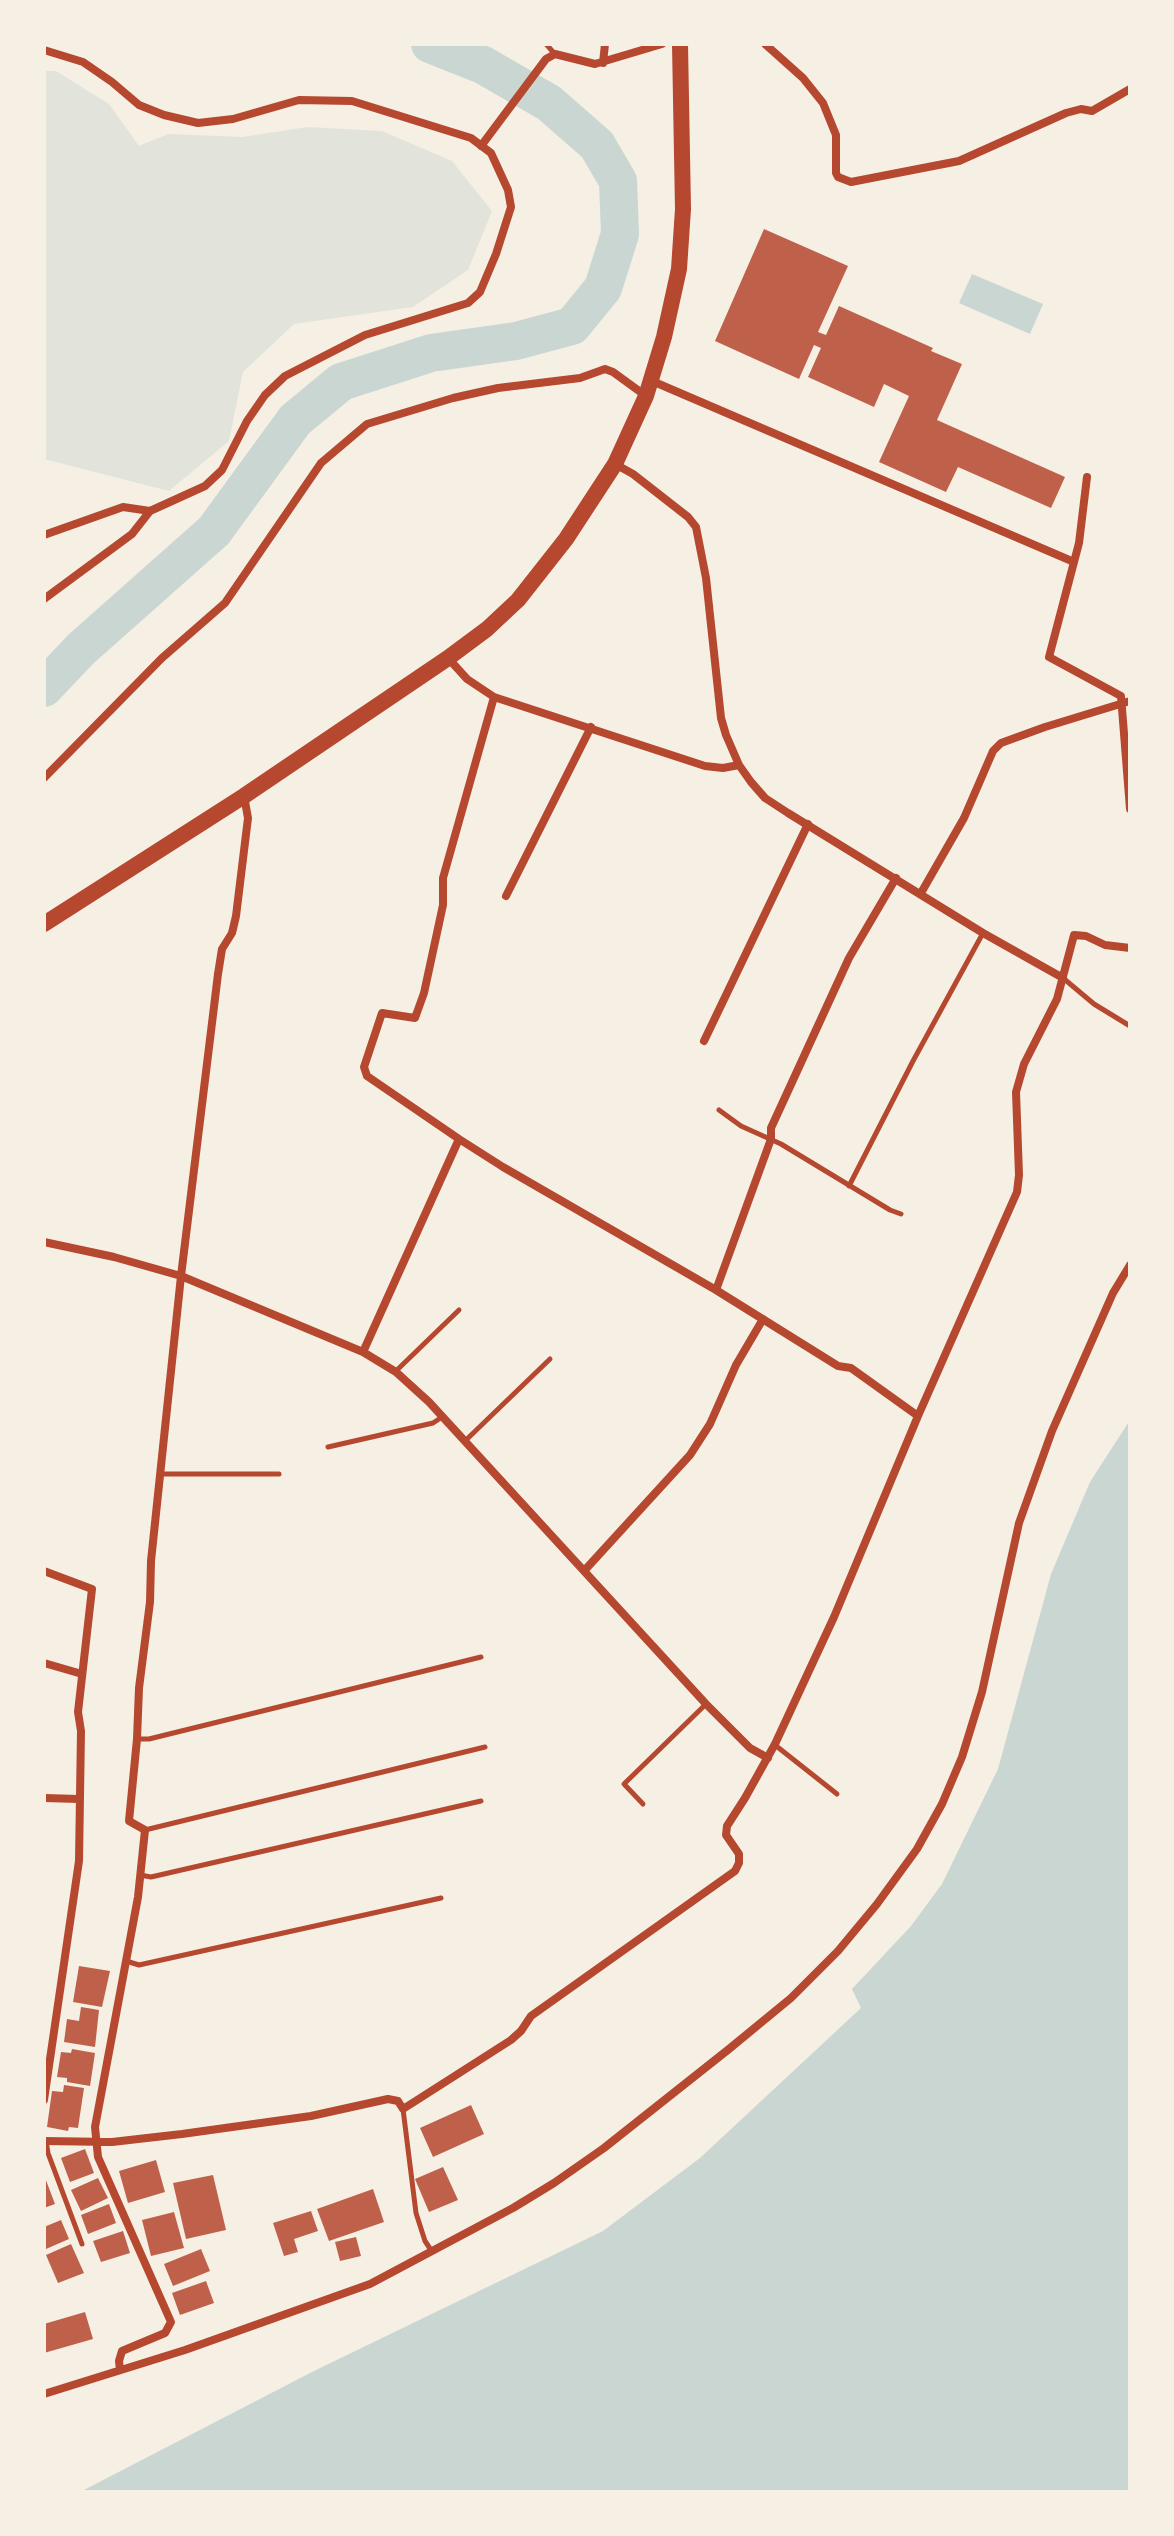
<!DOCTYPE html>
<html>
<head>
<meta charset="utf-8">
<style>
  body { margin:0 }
  #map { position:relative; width:1174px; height:2536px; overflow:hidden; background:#f6efe4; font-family:"Titillium Web",sans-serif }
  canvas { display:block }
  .frame { position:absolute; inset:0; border:46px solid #f6efe4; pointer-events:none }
</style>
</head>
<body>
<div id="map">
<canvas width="1174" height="2536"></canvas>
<div class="frame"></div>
</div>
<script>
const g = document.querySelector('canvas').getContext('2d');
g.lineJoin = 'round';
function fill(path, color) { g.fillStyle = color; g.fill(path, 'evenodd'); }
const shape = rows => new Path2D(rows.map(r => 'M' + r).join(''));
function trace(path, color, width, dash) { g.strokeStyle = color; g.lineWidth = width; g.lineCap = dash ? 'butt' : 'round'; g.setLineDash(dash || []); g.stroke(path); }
const green = shape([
  [44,71,56,71,109,104,139,146,168,134,242,137,308,127,382,131,452,161,492,211,468,270,413,307,294,324,243,372,229,441,169,491,44,459]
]);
const water = shape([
  [972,274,1043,304,1030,334,959,303],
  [1130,1420,1130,2492,80,2492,314,2371,603,2231,700,2158,861,2008,852,1989,911,1926,942,1884,998,1769,1051,1574,1090,1482]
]);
const river = shape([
  [44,688,81,649,214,531,295,420,341,382,431,353,516,341,572,326,603,288,620,234,618,181,597,145,549,103,483,65,430,44]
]);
const building = shape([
  [764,229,848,266,818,332,826,335,839,306,933,348,931,351,962,364,937,420,1065,477,1051,508,958,467,946,492,879,462,909,396,884,384,874,407,808,377,821,348,814,345,799,379,715,341],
  [79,1966,110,1971,102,2007,73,2002],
  [81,2007,99,2010,95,2047,64,2042,67,2019,79,2021],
  [72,2049,95,2053,90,2086,67,2082,67,2078,57,2077,61,2052,71,2053],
  [64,2085,84,2088,78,2128,69,2127,68,2131,47,2127,52,2091,63,2092],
  [471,2105,484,2134,433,2157,420,2128],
  [85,2149,94,2173,70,2182,61,2158],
  [156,2160,165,2192,128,2203,119,2171],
  [443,2167,458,2200,429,2212,415,2179],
  [44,2175,55,2204,44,2208],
  [213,2175,226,2230,186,2239,173,2183],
  [98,2178,108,2198,81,2211,71,2190],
  [373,2189,384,2222,329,2241,317,2209],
  [109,2204,116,2223,88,2234,81,2215],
  [311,2211,318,2231,294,2239,298,2252,284,2256,273,2223],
  [174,2212,184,2248,151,2256,142,2220],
  [61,2220,69,2239,46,2249,44,2227],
  [123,2231,130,2253,101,2262,93,2241],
  [356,2237,361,2256,340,2261,335,2242],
  [71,2244,84,2273,58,2283,46,2255],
  [201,2249,210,2271,173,2286,164,2264],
  [206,2281,214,2303,180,2315,172,2293],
  [85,2312,93,2339,44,2353,44,2324]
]);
const service = shape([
  [546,44,554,53],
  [1063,978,1094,1004,1130,1026],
  [719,1110,741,1126,781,1144,890,1210,901,1214],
  [849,1186,913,1061,983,933],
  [396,1371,459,1310],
  [465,1441,550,1359],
  [328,1447,433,1423,442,1417],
  [161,1474,279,1474],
  [137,1739,149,1739,481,1657],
  [775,1745,837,1794],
  [643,1804,624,1784,706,1704],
  [145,1830,485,1747],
  [140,1875,151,1877,481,1801],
  [126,1961,139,1965,441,1898],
  [403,2109,416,2213,425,2241,431,2250],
  [46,2141,48,2153,82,2244]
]);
const minor = shape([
  [765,44,803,78,823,103,836,135,836,173,838,177,851,182,959,161,1066,113,1081,109,1092,111,1130,89],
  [44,50,83,62,112,82,139,105,164,115,198,123,233,119,299,100,352,101,471,138,491,153,508,190,511,207,496,254,480,292,468,303,365,335,285,376,265,395,247,421,222,470,205,486,150,511,123,507,44,535],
  [603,63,605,44],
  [481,146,546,59,555,54,595,64,662,44],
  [652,381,1074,562],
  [615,464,633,474,688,517,696,527,706,578,721,718,726,735,739,765,751,782,765,798,788,813,983,933,1063,978],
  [1087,477,1079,543,1049,657,1121,696,1130,809],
  [44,599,132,534,150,511],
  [448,658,467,679,494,697,705,766,723,768,739,765],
  [44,778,162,658,225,603,321,463,367,424,453,398,498,388,580,378,605,369,613,372,646,396],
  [921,893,964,818,993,751,1001,743,1045,727,1130,701],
  [506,896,591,727],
  [704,1041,808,824],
  [459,1139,503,1167,716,1290],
  [44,1242,114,1257,181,1276,363,1352,459,1139,367,1076,364,1067,382,1013,415,1018,424,993,443,905,443,878,494,697],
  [363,1352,396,1372,429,1402,706,1704,750,1748,768,1758],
  [918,1416,1017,1192,1019,1175,1016,1092,1024,1064,1057,999,1074,935,1086,936,1105,945,1130,948],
  [44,1571,92,1589,78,1712,81,1731,79,1861,44,2100],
  [584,1571,690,1455,710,1424,736,1365,763,1319],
  [44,1663,82,1674],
  [44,1798,79,1799],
  [44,2141,112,2142,182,2134,311,2116,388,2099,398,2101,403,2109,511,2040,521,2031,531,2016,735,1871,739,1863,739,1854,726,1835,727,1826,745,1798,775,1744,834,1617,918,1416,851,1368,838,1366,716,1290,771,1139,771,1128,849,958,896,878],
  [120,2370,119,2361,122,2351,165,2333,171,2322,98,2157,95,2127,138,1897,145,1830,129,1821,137,1739,139,1688,150,1602,151,1561,181,1276,218,974,222,949,232,933,236,916,248,818,244,796],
  [44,2394,185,2350,370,2284,513,2208,554,2183,604,2148,729,2049,791,1998,838,1951,877,1904,917,1849,942,1804,962,1757,982,1692,1019,1523,1052,1431,1113,1293,1130,1265]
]);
const secondary = shape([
  [44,924,244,796,448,658,487,629,518,600,566,539,615,464,646,396,664,337,679,269,683,209,680,44]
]);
fill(green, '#e2e4dc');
fill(water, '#c9d6d2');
trace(river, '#c9d6d2', 38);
fill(building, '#bf614a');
trace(service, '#b5482f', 5);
trace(minor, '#b5482f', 8);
trace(secondary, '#b5482f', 16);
</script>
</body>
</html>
